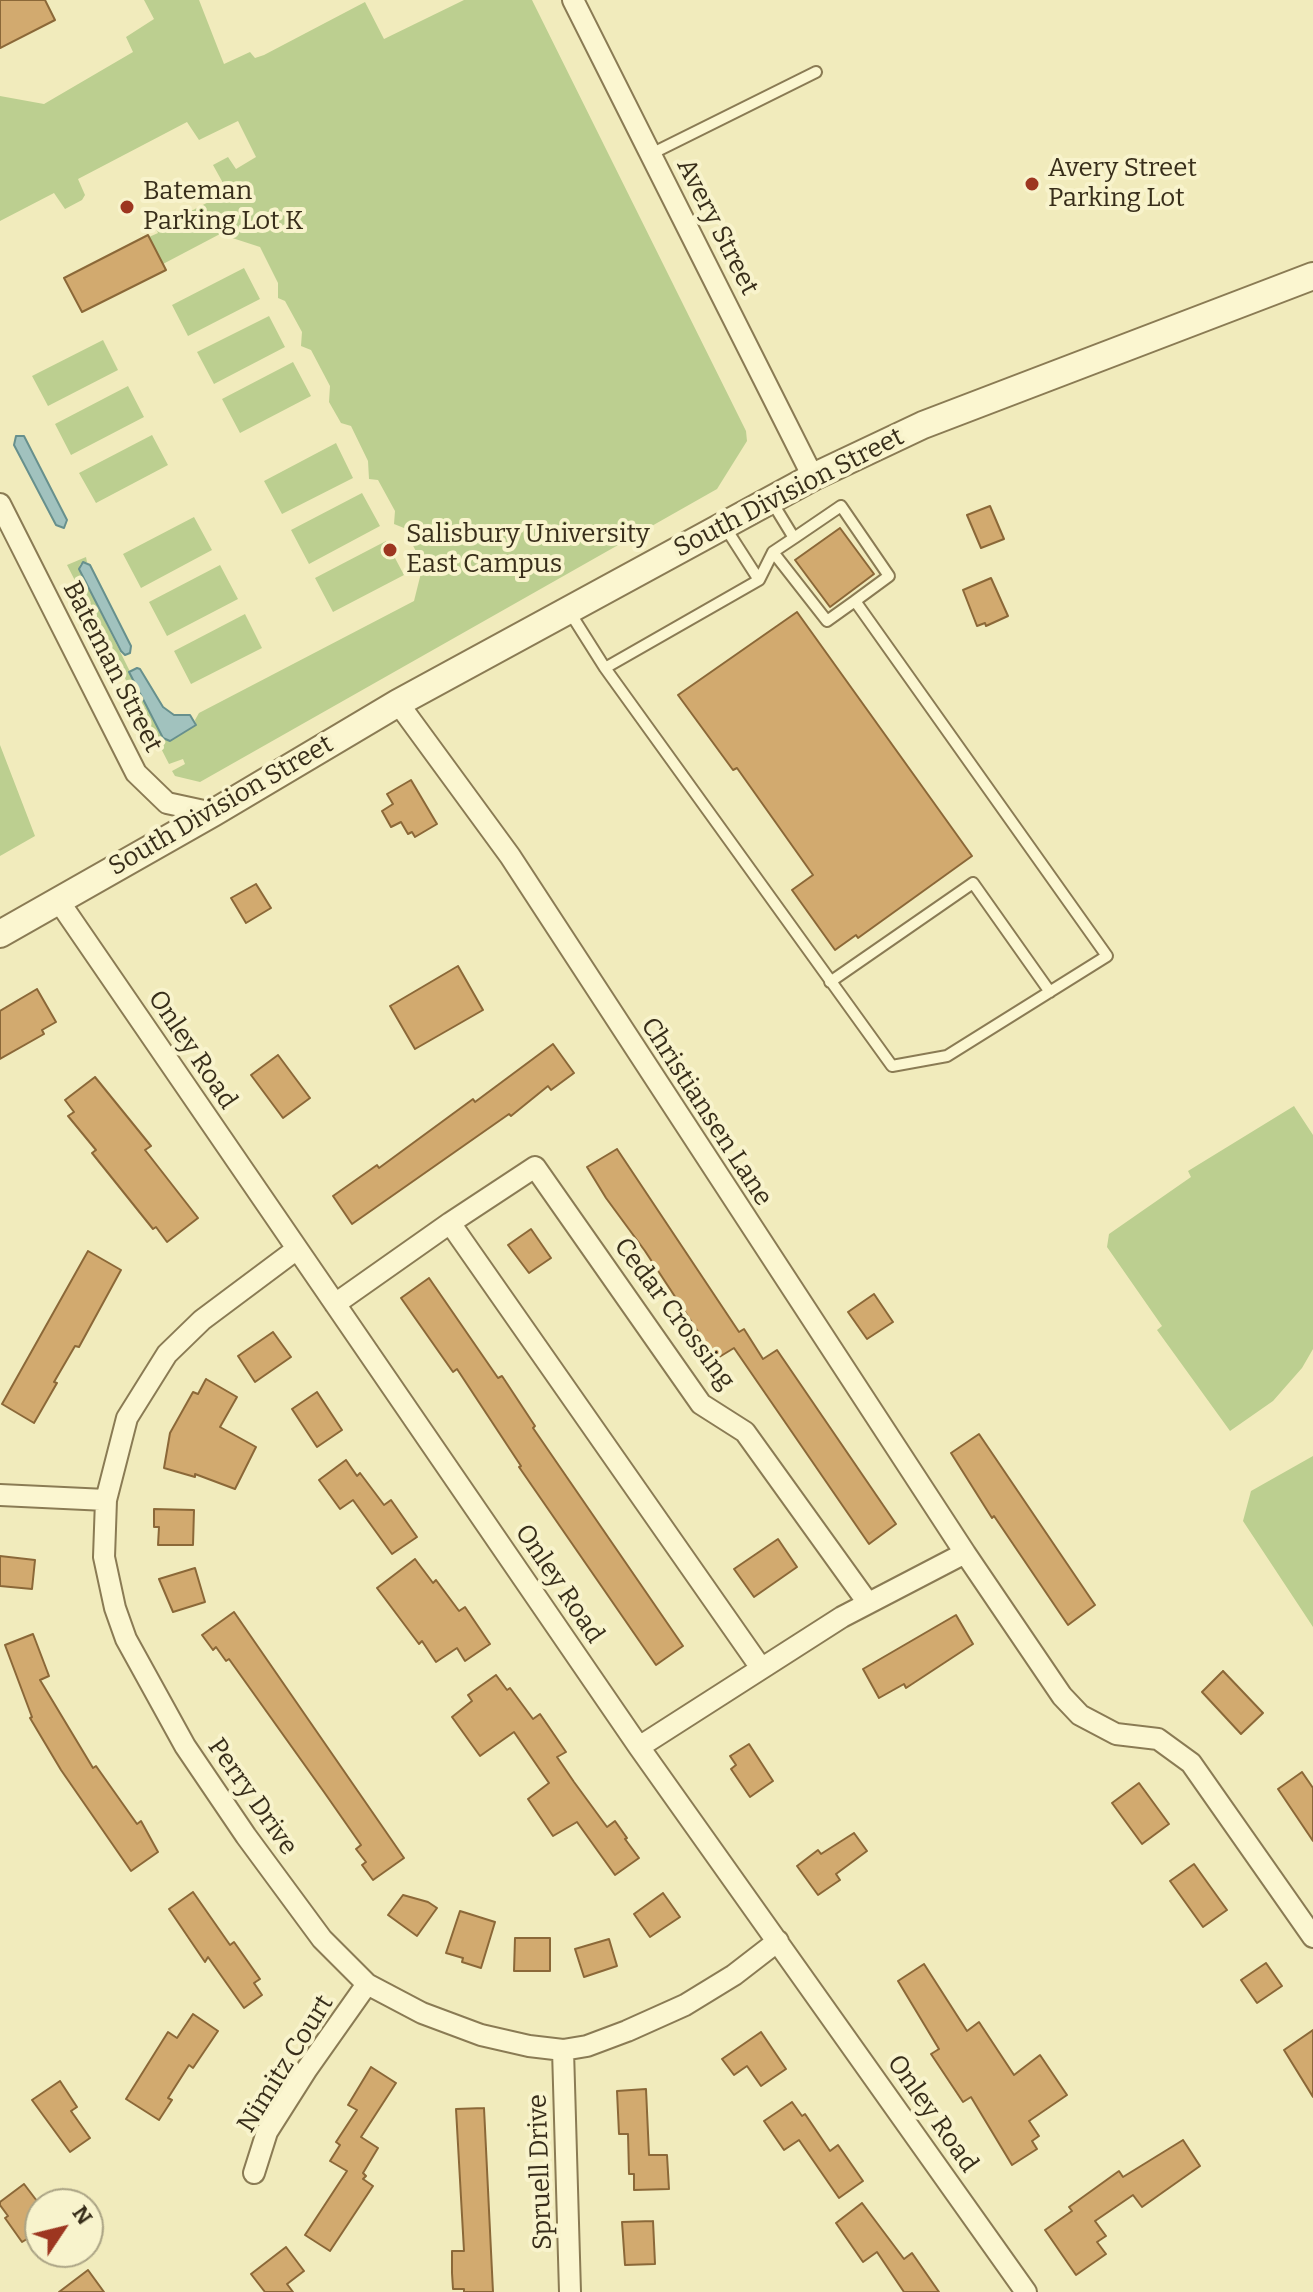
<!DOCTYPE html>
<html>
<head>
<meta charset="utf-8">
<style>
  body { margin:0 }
  #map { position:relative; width:1313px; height:2292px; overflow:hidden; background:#f1ebbc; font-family:Bitter,serif }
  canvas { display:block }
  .north { position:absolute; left:24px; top:2188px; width:80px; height:80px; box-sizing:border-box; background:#f8f3cc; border:2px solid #aba485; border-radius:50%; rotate:55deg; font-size:22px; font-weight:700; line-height:32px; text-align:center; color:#382e1a }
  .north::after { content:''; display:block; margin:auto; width:28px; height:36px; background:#9d3620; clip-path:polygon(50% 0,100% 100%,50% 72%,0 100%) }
</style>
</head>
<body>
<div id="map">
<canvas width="1313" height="2292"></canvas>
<div class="north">N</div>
</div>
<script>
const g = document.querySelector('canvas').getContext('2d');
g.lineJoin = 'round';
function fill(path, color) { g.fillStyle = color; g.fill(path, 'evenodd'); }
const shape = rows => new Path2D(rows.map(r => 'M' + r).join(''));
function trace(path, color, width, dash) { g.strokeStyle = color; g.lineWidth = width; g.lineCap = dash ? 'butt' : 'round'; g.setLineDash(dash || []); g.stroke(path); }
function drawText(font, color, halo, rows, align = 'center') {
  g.font = font + ' Bitter,serif'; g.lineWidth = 8; g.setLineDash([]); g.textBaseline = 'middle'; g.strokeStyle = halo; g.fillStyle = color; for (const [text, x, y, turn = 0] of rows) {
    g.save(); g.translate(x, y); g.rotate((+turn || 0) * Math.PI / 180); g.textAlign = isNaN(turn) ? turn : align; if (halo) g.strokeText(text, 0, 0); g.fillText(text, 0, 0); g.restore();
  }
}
const green = shape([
  [144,0,199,0,224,64,250,52,255,58,264,55,365,2,384,39,464,0,532,0,746,431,747,441,717,489,200,782,175,776,172,771,185,764,183,759,169,764,67,565,86,557,87,562,80,564,79,569,163,738,170,741,196,725,195,720,199,713,414,601,423,565,404,528,394,524,395,511,378,480,369,479,368,461,351,426,341,423,329,402,330,386,311,350,301,346,302,332,285,301,278,298,278,283,260,247,220,234,163,264,149,237,158,233,156,229,228,192,213,165,228,157,236,169,256,157,238,121,199,140,187,122,78,179,85,195,82,200,65,209,54,193,0,221,0,96,44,104,133,52,126,37,154,19],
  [244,268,260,299,188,336,172,305],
  [269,316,285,347,214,384,197,352],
  [103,340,118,370,48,406,32,376],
  [293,362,311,396,240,433,222,399],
  [128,386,144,417,71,455,55,424],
  [152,435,168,465,96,503,79,473],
  [336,443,353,478,282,514,264,481],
  [362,493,380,526,309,564,291,530],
  [194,517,212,550,141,588,123,554],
  [386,541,404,575,333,612,315,578],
  [220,565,238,599,167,636,149,602],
  [245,614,262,648,191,684,174,651],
  [0,745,35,836,0,856],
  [1294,1106,1313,1135,1313,1349,1302,1368,1273,1401,1230,1431,1157,1330,1162,1326,1107,1247,1109,1234,1191,1177,1188,1171],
  [1313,1456,1313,1627,1243,1521,1251,1491]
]);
const water = shape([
  [16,436,24,436,67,520,64,528,56,525,14,445,16,436],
  [83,562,90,565,131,646,130,653,125,655,121,651,79,569,83,562],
  [137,668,140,669,163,707,174,715,190,715,196,725,170,741,163,738,129,672,137,668]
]);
const building = shape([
  [0,0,45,0,55,20,0,48,0,0],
  [148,235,166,270,82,312,64,278,148,235],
  [990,506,1004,539,981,548,967,515,990,506],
  [840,528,874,574,830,607,795,560,840,528],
  [991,578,1008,616,986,626,985,623,977,626,963,590,991,578],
  [797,612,972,856,858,938,856,935,835,950,792,890,813,875,737,768,733,770,678,695,797,612],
  [411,780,437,824,415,837,412,832,408,834,401,822,391,827,382,811,393,804,387,794,411,780],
  [256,884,271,908,246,923,231,898,256,884],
  [458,966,483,1010,415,1049,390,1006,458,966],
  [37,989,56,1022,42,1030,44,1034,0,1059,0,1011,37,989],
  [553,1044,574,1073,551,1090,548,1086,511,1116,509,1114,352,1224,333,1196,377,1165,379,1168,473,1099,475,1102,553,1044],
  [278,1055,310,1098,283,1118,251,1075,278,1055],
  [95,1077,151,1146,145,1150,198,1218,167,1242,156,1227,153,1229,92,1153,96,1150,68,1116,74,1112,65,1100,95,1077],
  [617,1149,739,1332,744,1329,763,1359,777,1350,896,1524,869,1544,734,1348,716,1359,645,1251,606,1198,587,1167,617,1149],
  [531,1229,551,1258,529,1273,508,1245,531,1229],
  [88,1251,121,1270,79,1347,75,1346,54,1382,57,1383,34,1423,2,1404,88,1251],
  [429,1278,498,1378,502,1376,535,1426,533,1428,683,1646,656,1665,519,1467,521,1466,457,1369,453,1372,401,1298,429,1278],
  [874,1294,893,1322,867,1339,848,1312,874,1294],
  [273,1332,291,1357,255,1382,238,1356,273,1332],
  [206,1379,237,1397,220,1427,256,1447,235,1489,195,1474,195,1477,164,1468,170,1433,193,1392,198,1394,206,1379],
  [317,1392,342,1430,317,1447,292,1409,317,1392],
  [979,1434,1095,1605,1068,1625,994,1516,992,1518,951,1453,979,1434],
  [346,1460,357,1476,360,1473,384,1505,391,1500,417,1537,392,1554,353,1500,340,1509,319,1480,346,1460],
  [154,1509,194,1510,193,1545,158,1545,159,1527,154,1527,154,1509],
  [778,1539,797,1567,754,1597,734,1569,778,1539],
  [0,1556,35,1560,32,1589,0,1586,0,1556],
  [415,1559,433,1583,436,1580,459,1611,465,1607,490,1644,465,1661,457,1648,436,1662,422,1641,419,1644,377,1588,415,1559],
  [195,1568,205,1602,173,1612,159,1579,195,1568],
  [234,1612,404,1858,373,1880,362,1865,366,1862,356,1849,361,1845,324,1792,229,1659,226,1661,216,1647,213,1650,202,1635,234,1612],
  [956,1615,973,1644,906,1688,904,1684,879,1698,863,1669,956,1615],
  [33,1634,49,1676,40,1680,93,1768,96,1766,137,1824,141,1821,158,1852,131,1871,61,1770,30,1718,32,1717,5,1645,33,1634],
  [1223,1671,1263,1713,1241,1734,1202,1692,1223,1671],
  [496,1675,507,1690,510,1688,533,1719,540,1714,566,1752,557,1757,574,1782,607,1827,615,1821,627,1838,625,1839,639,1858,615,1875,577,1822,553,1836,528,1799,549,1783,514,1732,480,1756,452,1717,472,1701,468,1695,496,1675],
  [749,1744,773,1781,750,1797,731,1769,736,1765,730,1756,749,1744],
  [1302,1772,1313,1788,1313,1841,1278,1789,1302,1772],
  [1139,1783,1169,1824,1142,1844,1112,1803,1139,1783],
  [854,1833,867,1851,836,1874,840,1880,818,1895,797,1866,818,1850,821,1854,854,1833],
  [1194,1864,1227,1910,1203,1927,1170,1881,1194,1864],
  [193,1892,230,1945,234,1942,260,1979,254,1983,262,1995,244,2008,208,1957,205,1962,169,1909,193,1892],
  [663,1893,680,1917,650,1937,634,1914,663,1893],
  [403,1895,428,1902,437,1908,417,1936,388,1915,403,1895],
  [460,1911,495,1922,481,1968,462,1962,463,1958,446,1953,460,1911],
  [515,1938,550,1938,550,1971,514,1971,515,1938],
  [609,1939,617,1966,584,1977,575,1949,609,1939],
  [1266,1963,1282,1986,1257,2003,1241,1980,1266,1963],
  [924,1964,967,2031,979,2022,1014,2075,1040,2055,1067,2095,1029,2121,1039,2136,1032,2141,1037,2149,1012,2165,971,2097,963,2102,931,2054,939,2049,898,1981,924,1964],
  [193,2014,218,2031,193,2068,189,2065,168,2098,172,2100,159,2120,126,2099,168,2032,177,2038,193,2014],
  [1313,2030,1313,2097,1284,2050,1313,2030],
  [761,2032,786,2069,761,2086,747,2066,734,2075,722,2059,761,2032],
  [371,2067,396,2083,361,2137,378,2148,363,2173,366,2176,363,2179,373,2186,330,2251,305,2235,347,2171,330,2161,340,2145,336,2142,357,2110,348,2105,371,2067],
  [60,2081,77,2107,71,2111,90,2138,70,2152,32,2100,60,2081],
  [646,2089,649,2155,667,2155,669,2189,634,2190,634,2174,629,2174,628,2134,619,2134,617,2091,646,2089],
  [792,2102,802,2116,805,2114,830,2151,838,2145,863,2181,839,2198,799,2140,784,2150,764,2121,792,2102],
  [484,2108,493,2292,464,2292,464,2289,453,2289,452,2273,452,2251,464,2251,456,2109,484,2108],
  [1183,2140,1200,2166,1142,2207,1133,2195,1095,2221,1106,2236,1097,2242,1106,2254,1076,2275,1045,2230,1072,2211,1069,2207,1119,2171,1123,2177,1183,2140],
  [24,2184,40,2205,40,2258,27,2239,22,2242,5,2218,8,2216,0,2205,0,2202,24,2184],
  [862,2203,904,2259,912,2253,939,2292,904,2292,877,2252,863,2262,836,2223,862,2203],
  [653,2221,655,2264,625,2265,622,2222,653,2221],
  [286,2247,304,2271,287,2284,293,2292,265,2292,251,2274,286,2247],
  [88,2270,104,2292,59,2292,88,2270]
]);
const service = shape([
  [651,154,816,72],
  [794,538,841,506,889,576,855,601],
  [759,580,773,552,794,538,772,502],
  [569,611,605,668,892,1066,947,1056,1107,956,855,601,827,621,773,552],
  [605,668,759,580,725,527],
  [830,982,973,883,1050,992]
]);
const minor = shape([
  [573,0,813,477],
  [0,504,136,773,167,803,213,813],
  [398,703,510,856,965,1553],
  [58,900,639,1747,1026,2292],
  [297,1249,202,1320,167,1354,127,1418,106,1500,104,1557,115,1608,126,1639,185,1746,246,1836,322,1939,367,1984,422,2013,481,2035,529,2046,563,2050,587,2046,627,2031,685,2005,734,1975,778,1941],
  [335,1304,450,1223],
  [0,1495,106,1500],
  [761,1668,450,1223,535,1167,701,1404,745,1432,868,1603],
  [639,1747,842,1617,965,1553,1062,1696,1080,1715,1116,1734,1158,1739,1191,1763,1313,1937],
  [563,2050,570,2292],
  [254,2173,267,2132,307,2069,367,1984]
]);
const tertiary = shape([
  [0,934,213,813,398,703,813,477,923,425,1313,276]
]);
const markers = [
  [1032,184,8,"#9d3620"],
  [127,207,8,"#9d3620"],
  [390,550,8,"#9d3620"]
];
const poiNames = [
  ["Avery Street",1048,169],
  ["Parking Lot",1048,199],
  ["Bateman",143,192],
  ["Parking Lot K",143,222],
  ["Salisbury University",406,535],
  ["East Campus",406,565]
];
const streetNames = [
  ["Avery Street",717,227,63],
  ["South Division Street",789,493,-27],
  ["Bateman Street",112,667,63],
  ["South Division Street",221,806,-30],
  ["Onley Road",192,1050,56],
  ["Christiansen Lane",706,1112,57],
  ["Cedar Crossing",674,1314,53],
  ["Onley Road",559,1584,56],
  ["Perry Drive",252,1797,55],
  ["Nimitz Court",286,2064,-58],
  ["Onley Road",932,2114,55],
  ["Spruell Drive",541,2172,-92]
];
fill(green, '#bccf90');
fill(water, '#a1c2be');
trace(water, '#67908d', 2);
fill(building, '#d2aa6f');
trace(building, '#8b6838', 2);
trace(service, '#8a7b54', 14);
trace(minor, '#8a7b54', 24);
trace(tertiary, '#8a7b54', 30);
trace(service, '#fbf6d0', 10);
trace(minor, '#fbf6d0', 20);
trace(tertiary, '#fbf6d0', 26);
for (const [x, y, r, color] of markers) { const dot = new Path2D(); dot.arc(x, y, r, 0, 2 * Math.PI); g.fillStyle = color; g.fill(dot); trace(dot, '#f8f3cc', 3); }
drawText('26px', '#382e1a', '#f8f3cc', poiNames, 'left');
drawText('26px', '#382e1a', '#f8f3cc', streetNames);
</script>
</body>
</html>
